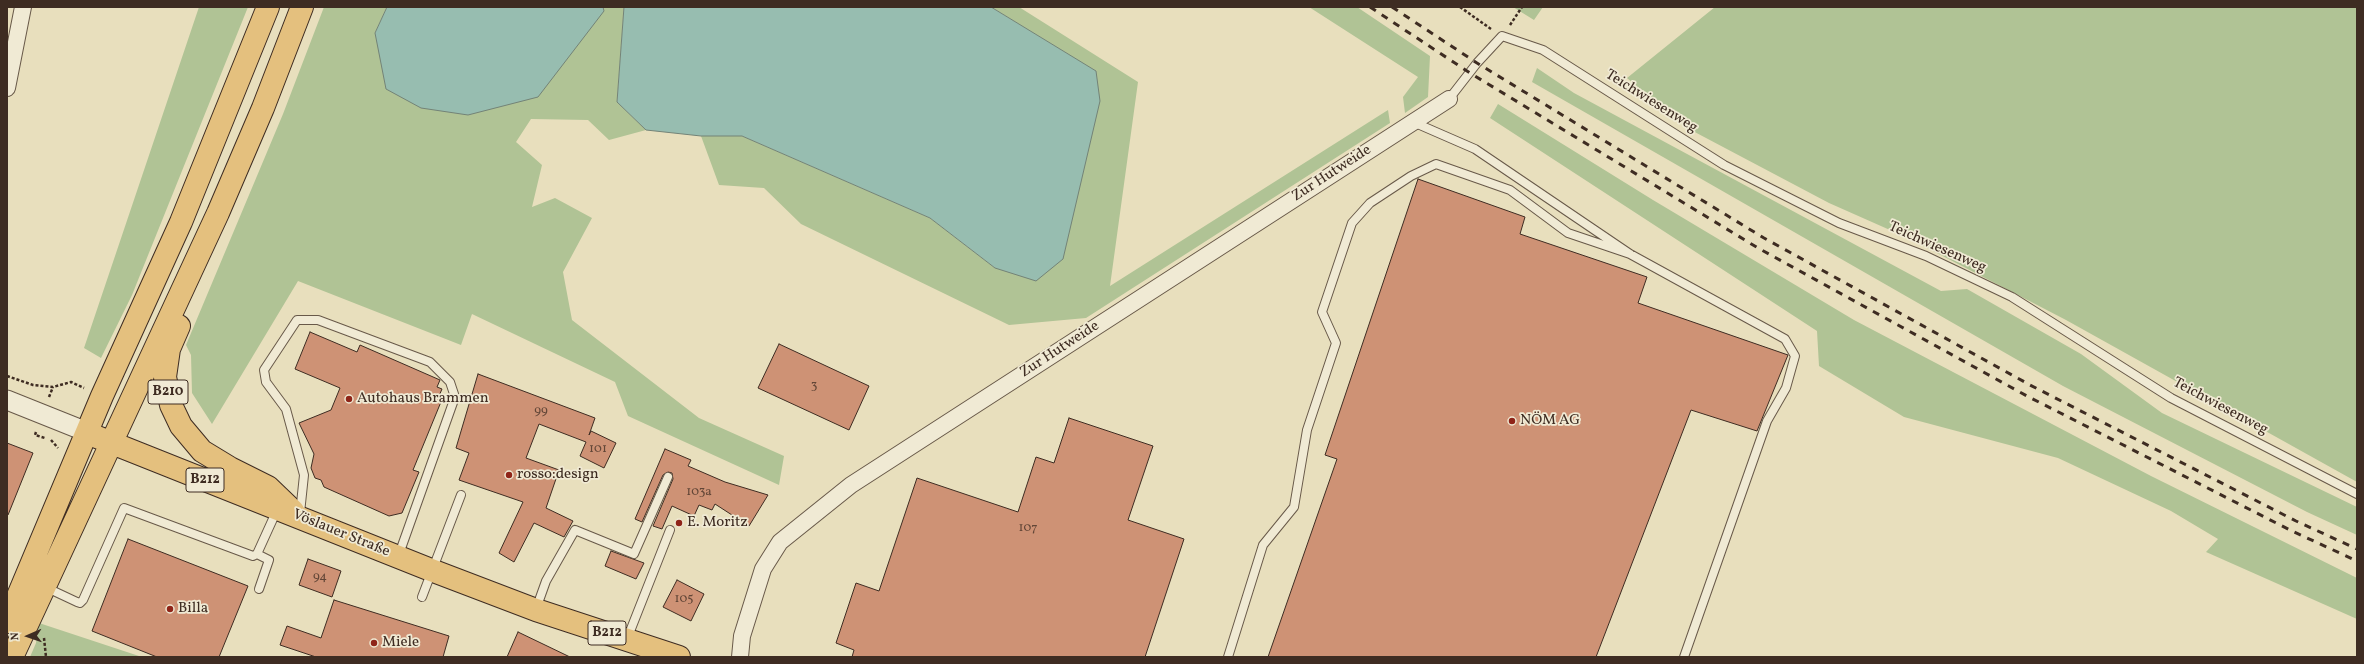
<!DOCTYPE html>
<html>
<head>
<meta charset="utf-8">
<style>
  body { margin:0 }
  #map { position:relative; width:2364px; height:664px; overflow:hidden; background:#e8dfbd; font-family:Vollkorn,serif }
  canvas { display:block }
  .frame { position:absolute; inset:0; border:8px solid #3e2c22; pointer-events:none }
  .north { position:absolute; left:8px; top:616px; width:40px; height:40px; -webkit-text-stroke:3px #f0ead4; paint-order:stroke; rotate:268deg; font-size:11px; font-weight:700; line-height:16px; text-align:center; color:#3e2c22 }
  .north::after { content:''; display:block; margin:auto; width:14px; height:18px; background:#3e2c22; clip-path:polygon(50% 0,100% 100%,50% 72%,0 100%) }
</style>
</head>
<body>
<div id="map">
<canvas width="2364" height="664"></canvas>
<div class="frame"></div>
<div class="north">N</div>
</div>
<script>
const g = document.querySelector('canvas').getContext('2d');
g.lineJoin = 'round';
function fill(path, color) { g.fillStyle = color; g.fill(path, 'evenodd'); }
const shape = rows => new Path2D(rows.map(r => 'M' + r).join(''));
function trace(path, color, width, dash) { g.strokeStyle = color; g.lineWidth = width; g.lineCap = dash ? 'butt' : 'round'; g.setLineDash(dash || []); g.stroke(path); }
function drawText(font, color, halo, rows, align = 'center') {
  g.font = font + ' Vollkorn,serif'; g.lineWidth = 3.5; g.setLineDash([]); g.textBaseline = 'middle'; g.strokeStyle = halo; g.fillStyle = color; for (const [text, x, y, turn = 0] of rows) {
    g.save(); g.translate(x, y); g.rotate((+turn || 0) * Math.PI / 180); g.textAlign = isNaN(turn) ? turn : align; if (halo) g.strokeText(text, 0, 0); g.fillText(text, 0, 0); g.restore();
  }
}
const green = shape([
  [199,7,248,7,132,295,101,358,84,348],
  [324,7,387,7,375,33,604,11,603,7,624,7,617,102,646,130,609,140,588,120,531,119,516,142,542,165,532,207,555,198,592,218,563,272,572,320,699,418,784,456,779,485,628,416,615,382,472,314,461,345,298,281,212,424,192,393,191,355,186,345,283,114],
  [991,7,1019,7,1138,82,1110,286,1388,110,1390,123,1086,318,1009,325,801,224,764,188,719,185,701,136,742,136,930,218,995,268,1095,71],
  [1309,7,1357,7,1430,56,1428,97,1405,113,1403,97,1418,77],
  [1513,7,1543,7,1534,20],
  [1715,7,2357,7,2357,482,2066,320,1908,238,1829,203,1689,129,1627,78],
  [1537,68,1574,93,1941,291,1967,289,2081,354,2162,413,2357,507,2357,535,2307,512,2063,386,1532,82],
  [1498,104,1653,200,1854,320,2151,476,2357,578,2357,619,2206,552,2218,539,2171,511,2058,458,1904,417,1819,366,1817,331,1490,118],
  [39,623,142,657,30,657,36,643]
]);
const water = shape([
  [387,7,603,7,604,11,538,97,468,115,421,108,386,89,375,33,387,7],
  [624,7,991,7,1096,71,1100,101,1063,259,1036,281,995,268,930,218,742,136,701,136,646,130,617,102,624,7]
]);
const building = shape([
  [1418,179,1525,217,1520,234,1647,277,1638,303,1788,355,1757,431,1691,410,1596,657,1268,657,1337,459,1325,455,1418,179],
  [310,332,357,352,360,345,440,380,437,387,442,389,439,396,443,397,413,470,419,472,402,513,389,516,324,487,321,480,315,478,311,468,314,454,299,423,331,410,340,388,295,369,310,332],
  [779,344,869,386,849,430,758,388,779,344],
  [478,374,595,418,589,435,591,431,616,443,604,468,580,456,586,442,539,424,526,458,559,470,546,508,573,521,564,537,534,523,514,562,499,553,523,502,459,480,469,453,456,448,478,374],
  [1069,418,1153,446,1128,520,1184,539,1145,657,852,657,854,650,836,643,856,583,879,591,917,478,1018,512,1036,457,1054,463,1069,418],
  [7,443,33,453,8,515,7,515,7,443],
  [665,449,691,460,688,466,725,482,768,495,749,526,715,504,712,510,699,505,694,516,672,506,662,529,653,526,673,479,672,473,668,472,663,475,642,522,635,519,665,449],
  [128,539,248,586,219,657,157,657,92,631,128,539],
  [611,551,644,563,636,579,605,566,611,551],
  [308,559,341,571,332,597,299,585,308,559],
  [677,580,704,594,691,621,663,607,677,580],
  [334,600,449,636,443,657,316,657,280,645,287,626,321,638,334,600],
  [518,632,570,657,507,657,518,632]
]);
const path = shape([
  [1460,7,1491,29],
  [1510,25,1522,7],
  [7,376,33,385,53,387,71,382,84,388],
  [49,397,53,387],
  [36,432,35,435,45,438],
  [51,440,58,448],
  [44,638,46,657]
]);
const service = shape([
  [1449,99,1477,63,1502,36,1543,50,1724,165,1839,223,1926,256,2012,297,2171,398,2357,494],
  [1413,122,1475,149,1630,254,1785,339,1795,356,1786,388,1767,421,1684,657],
  [300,513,304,475,286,409,266,382,264,370,297,320,318,320,430,362,450,382,455,397,398,557],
  [257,554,269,560,259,589],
  [45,587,77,602,80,603,83,600,124,508,253,556,257,554,277,510],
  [422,597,461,495],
  [536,609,546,581,575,530,634,554,668,477],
  [627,639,670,530],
  [1228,657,1263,545,1294,507,1307,430,1336,343,1322,312,1352,223,1370,203,1411,176,1436,164,1510,190,1568,233,1630,254]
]);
const minor = shape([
  [7,88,23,7],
  [740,657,742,636,763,569,780,542,851,485,1449,99]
]);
const tertiary = shape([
  [7,400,87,432]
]);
const primary = shape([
  [179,326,169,349,165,377,171,405,181,426,202,451,230,468,268,487,293,511],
  [97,437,431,570,536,610,679,657],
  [7,622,102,396,181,222,268,7],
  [12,657,218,213,263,108,302,7]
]);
const rail = shape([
  [1370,7,1470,73,1758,248,2027,396,2292,531,2357,561],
  [1392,7,1477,63,1764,238,2030,385,2296,521,2357,549]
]);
const markers = [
  [349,399,4,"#8f2418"],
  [1512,421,4,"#8f2418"],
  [509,475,4,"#8f2418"],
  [679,523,4,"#8f2418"],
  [170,609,4,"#8f2418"],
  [374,643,4,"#8f2418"]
];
const numberNames = [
  ["3",814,387],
  ["99",541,412],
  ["101",598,450],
  ["103a",699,493],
  ["107",1028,529],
  ["94",320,578],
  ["105",684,600]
];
const shields = [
  [168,392,40],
  [205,480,38],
  [607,633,38]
];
const shieldNames = [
  ["B210",168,392],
  ["B212",205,480],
  ["B212",607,633]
];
const streetNames = [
  ["Teichwiesenweg",1651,102,32],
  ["Zur Hutweide",1332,174,-33],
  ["Teichwiesenweg",1937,248,24],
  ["Zur Hutweide",1060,350,-33],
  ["Teichwiesenweg",2220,407,28],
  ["Vöslauer Straße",341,534,22]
];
const poiNames = [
  ["Autohaus Brammen",357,399],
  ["NÖM AG",1520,421],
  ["rosso:design",517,475],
  ["E. Moritz",687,523],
  ["Billa",178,609],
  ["Miele",382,643]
];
fill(green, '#b0c395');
fill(water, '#97bdb0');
trace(water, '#738377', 1);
fill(building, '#ce9275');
trace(building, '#3e2c22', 1);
trace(service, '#685949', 10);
trace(minor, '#685949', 18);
trace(tertiary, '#685949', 21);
trace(primary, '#3e2c22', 24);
trace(path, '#3e2c22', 2.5, [3, 2]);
trace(service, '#f0ead4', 8);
trace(minor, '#f0ead4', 16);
trace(tertiary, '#f0ead4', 19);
trace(primary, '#e4c07e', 22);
trace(rail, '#3e2c22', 3, [7, 7]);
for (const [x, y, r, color] of markers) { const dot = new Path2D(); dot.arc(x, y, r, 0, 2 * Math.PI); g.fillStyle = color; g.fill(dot); trace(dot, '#f0ead4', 1.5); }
drawText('13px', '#624637', null, numberNames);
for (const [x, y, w] of shields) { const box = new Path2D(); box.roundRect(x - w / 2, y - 12, w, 24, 3); g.fillStyle = '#f0ead4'; g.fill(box); trace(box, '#3e2c22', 1); }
drawText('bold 14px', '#3e2c22', null, shieldNames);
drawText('15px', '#3e2c22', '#f0ead4', streetNames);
drawText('15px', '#3e2c22', '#f0ead4', poiNames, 'left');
</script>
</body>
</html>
